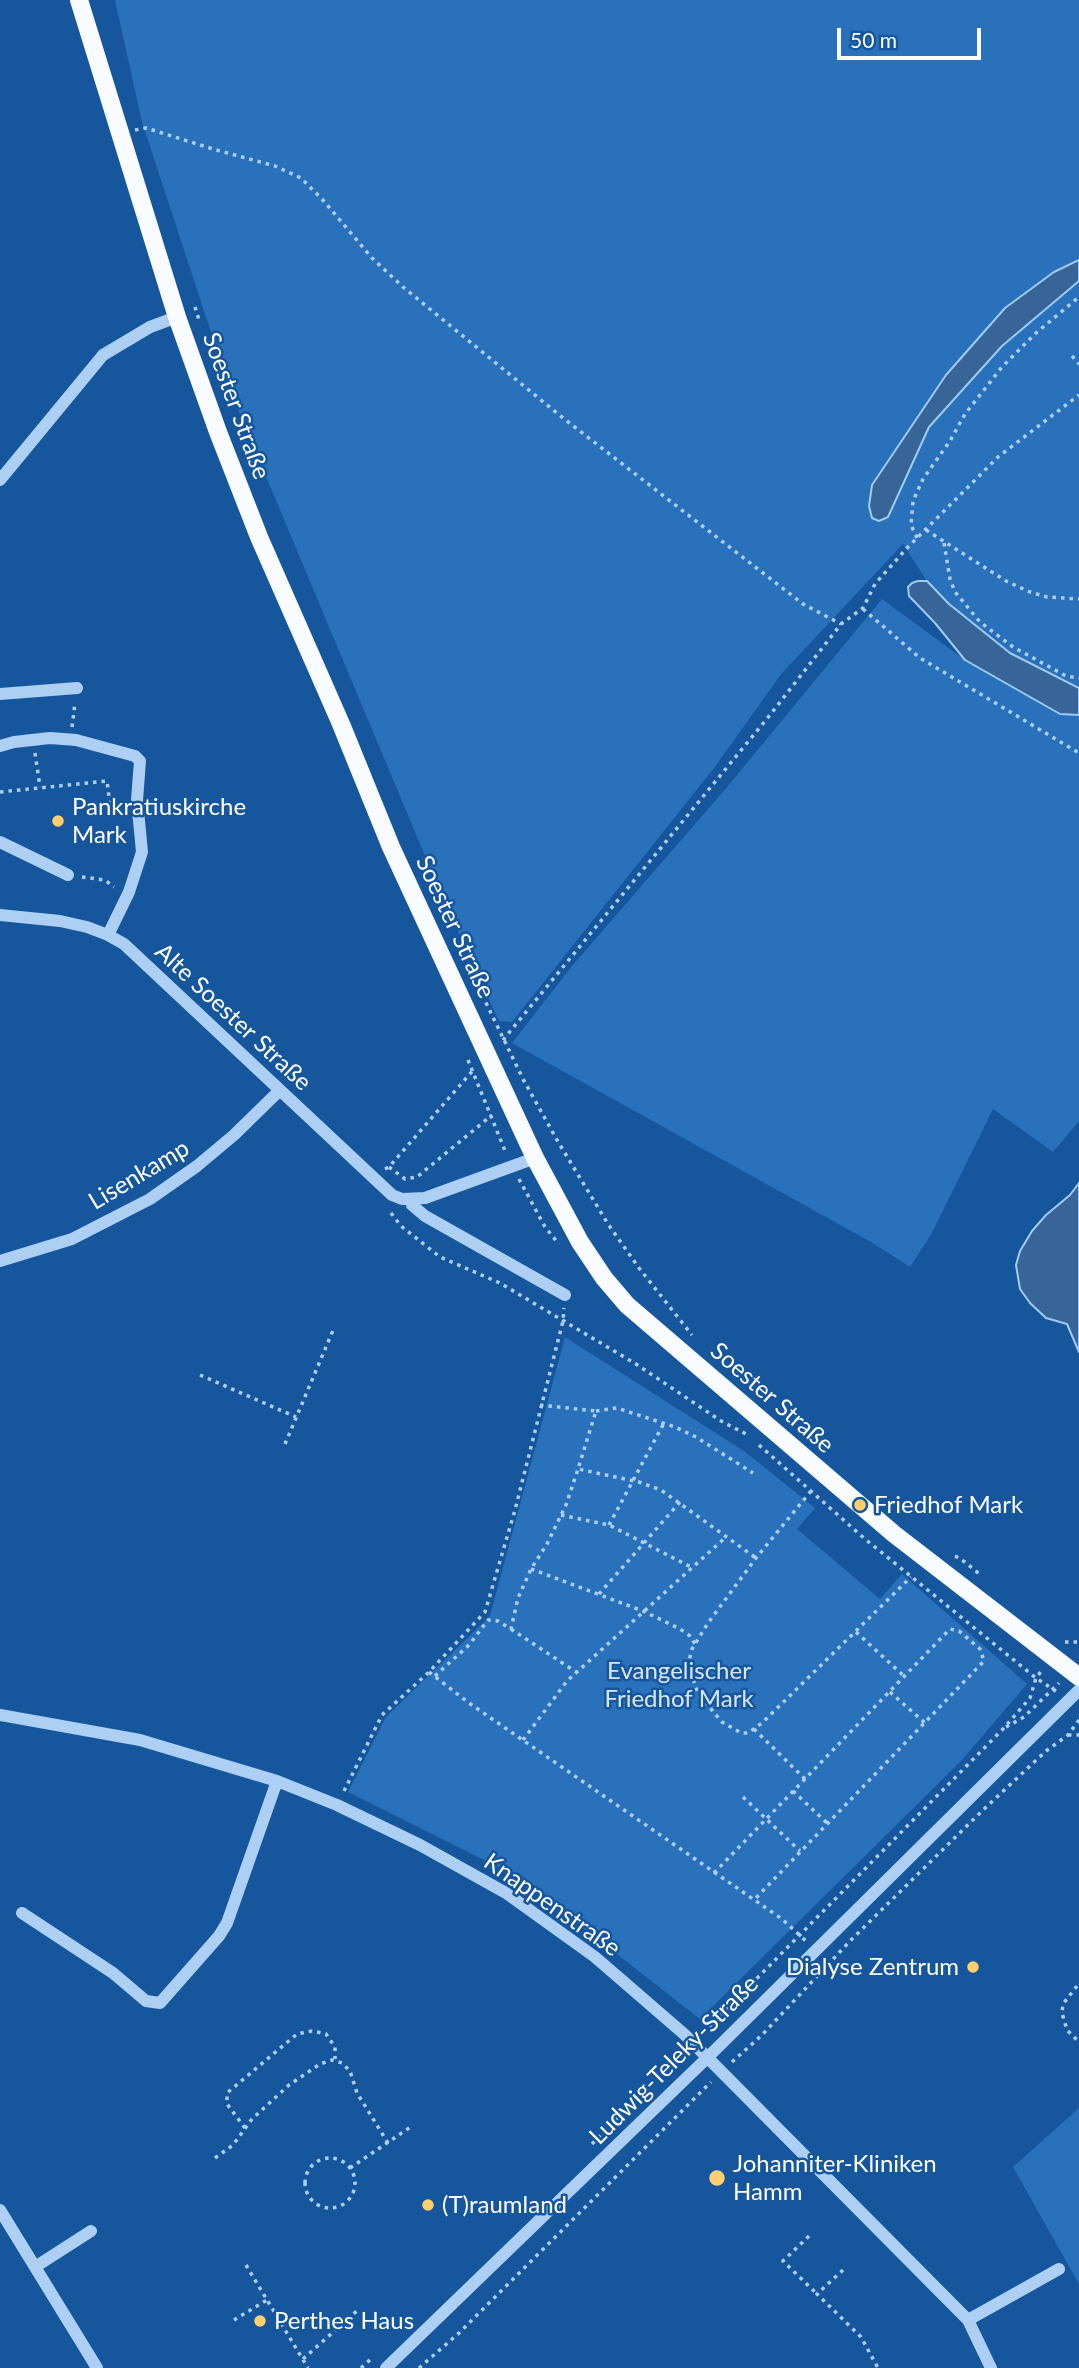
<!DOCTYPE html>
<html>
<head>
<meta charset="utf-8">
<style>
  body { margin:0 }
  #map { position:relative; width:1079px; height:2368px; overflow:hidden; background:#16569d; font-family:Lato,sans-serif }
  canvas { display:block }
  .scale { position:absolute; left:837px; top:28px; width:144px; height:32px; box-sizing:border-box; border:4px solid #fff; border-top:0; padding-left:9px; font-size:21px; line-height:24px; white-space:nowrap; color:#fff; -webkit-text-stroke:5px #16569d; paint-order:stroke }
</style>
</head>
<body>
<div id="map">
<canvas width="1079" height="2368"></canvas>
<div class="scale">50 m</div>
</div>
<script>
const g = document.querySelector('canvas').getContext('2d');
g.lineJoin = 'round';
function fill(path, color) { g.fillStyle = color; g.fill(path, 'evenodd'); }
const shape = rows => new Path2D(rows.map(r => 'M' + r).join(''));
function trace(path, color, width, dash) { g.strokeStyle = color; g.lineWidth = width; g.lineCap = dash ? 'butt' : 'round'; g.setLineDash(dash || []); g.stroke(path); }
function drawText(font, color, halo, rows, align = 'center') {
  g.font = font + ' Lato,sans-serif'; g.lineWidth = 5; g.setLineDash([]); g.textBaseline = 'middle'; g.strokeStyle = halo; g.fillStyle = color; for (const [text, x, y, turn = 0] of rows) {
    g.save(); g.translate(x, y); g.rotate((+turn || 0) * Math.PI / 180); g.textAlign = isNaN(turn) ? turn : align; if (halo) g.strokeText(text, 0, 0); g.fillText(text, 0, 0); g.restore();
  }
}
const green = shape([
  [115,0,1079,0,1079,260,1054,272,1005,308,946,375,872,485,893,506,896,494,929,427,1002,346,1079,281,1079,688,1010,653,949,604,927,581,903,544,782,673,714,768,512,1022,499,1021,446,906,231,393,142,122],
  [882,599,965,660,1060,714,1079,715,1079,1121,1053,1152,993,1109,932,1233,910,1267,871,1242,512,1043,572,966,728,786],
  [565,1337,744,1451,815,1508,797,1529,880,1599,902,1574,1027,1684,961,1761,700,2019,518,1877,348,1792,386,1717,490,1616],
  [1079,2108,1079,2284,1013,2167]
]);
const water = shape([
  [1079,260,1079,281,1002,346,929,427,888,517,879,521,872,518,869,506,872,485,946,375,1005,308,1054,272,1079,260],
  [918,581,927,581,949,604,1010,653,1079,688,1079,715,1060,714,965,660,935,623,909,596,908,587,912,583,918,581],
  [1079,1183,1079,1352,1067,1324,1046,1318,1030,1303,1020,1289,1016,1265,1020,1251,1032,1231,1046,1215,1070,1195,1079,1183]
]);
const path = shape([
  [135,130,146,128,213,149,275,166,301,178,322,199,372,258,403,287,563,418,803,604,841,624],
  [195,307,200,323],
  [1072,356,1079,364],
  [926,530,1006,581,1030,592,1047,597,1079,599],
  [917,538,911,525,913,501,923,479,950,441,965,414,1002,367,1036,333,1079,297],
  [944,543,950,579,955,592,980,622,1013,647,1066,676,1079,678],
  [863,609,920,658,1079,753],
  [72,727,75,703],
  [35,753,40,787],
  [0,792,107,781,111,813,123,812],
  [82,877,105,880,114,887],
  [471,972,523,1079,557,1140,608,1224,639,1268,692,1335],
  [503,1040,770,715,841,624,863,608,875,584,907,548,998,457,1079,395],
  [468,1060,506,1153],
  [389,1167,405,1179,417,1177,492,1115],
  [385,1169,389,1167,475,1068],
  [519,1179,545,1227,559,1244],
  [391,1213,401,1226,440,1257,500,1283,636,1364,721,1421,748,1435],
  [200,1375,296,1417],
  [540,1405,596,1411,578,1469,639,1482,661,1490,756,1558],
  [596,1411,617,1408,675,1427,696,1437,753,1473],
  [285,1444,334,1328],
  [759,1445,865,1539,1036,1678,1057,1692],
  [811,1491,756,1558,708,1623,692,1649,689,1661,695,1686,700,1696,722,1722,741,1733,748,1733,762,1723,911,1577],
  [561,1515,609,1525,691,1567],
  [609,1525,664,1423],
  [955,1556,961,1559,982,1576],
  [531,1569,643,1611,680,1629,690,1636,695,1644],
  [599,1594,680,1502],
  [511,1629,576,1672],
  [856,1632,905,1677],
  [1065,1642,1079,1642],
  [429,1672,469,1703,782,1919,806,1941],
  [435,1676,469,1645,488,1620,498,1621,511,1629,518,1598,531,1569,547,1544,566,1505,578,1469],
  [890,1692,925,1723],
  [1006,1727,1024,1717,1059,1683],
  [754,1729,805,1779],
  [1068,1735,1079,1735],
  [523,1740,567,1681,726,1537],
  [344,1791,382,1715,429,1672,485,1612,515,1510,563,1321,564,1308],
  [793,1791,827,1823],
  [743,1797,800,1851],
  [714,1873,950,1629,959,1631,980,1649,984,1661,754,1900],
  [1077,1986,1063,2004,1062,2013,1067,2030,1079,2042],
  [703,2033,1003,1729,1030,1698,1036,1678,1043,1669],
  [732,2062,762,2035,851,1940,983,1810,1046,1751,1068,1735,1079,1720],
  [245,2128,227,2104,227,2093,297,2034,312,2031,326,2034,335,2047,335,2059],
  [592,2144,651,2083,683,2053],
  '305 2183a25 25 0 1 1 50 0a25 25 0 1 1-50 0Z',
  [215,2158,233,2145,252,2119,289,2085,320,2064,332,2060,342,2063,350,2071,357,2093,388,2143],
  [350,2168,412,2126],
  [809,2236,783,2261,817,2294],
  [246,2265,308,2368],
  [843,2270,817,2294,861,2337,878,2368],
  [234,2320,267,2300],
  [303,2359,359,2309],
  [361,2368,373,2357],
  [419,2368,459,2333,711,2082]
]);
const minor = shape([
  [0,480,103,355,150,327,177,317],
  [0,694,77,688],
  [0,746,14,742,50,738,76,740,135,756,140,761,137,800,142,852,129,892,108,935],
  [0,842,68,875],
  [0,915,60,921,87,927,108,935,124,944,392,1195,402,1199,425,1198,535,1158],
  [412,1200,412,1205,425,1216,565,1295],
  [0,1261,72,1239,150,1199,197,1166,234,1135,279,1091],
  [0,1715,140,1740,277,1781,337,1805,420,1845,506,1893,595,1957,684,2034,968,2320,991,2368],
  [22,1913,113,1973,146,2001,160,2003,219,1936,227,1923,277,1781],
  [0,2210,97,2368],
  [35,2267,91,2231],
  [968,2320,1059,2269],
  [386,2368,706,2059,1079,1690]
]);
const major = shape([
  [79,0,177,317,218,432,259,537,341,724,391,847,535,1158,580,1242,604,1278,627,1305,894,1534,1079,1677]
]);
const markers = [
  [58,821,7,"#ffcf6e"],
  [860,1505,7,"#ffcf6e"],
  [973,1967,7,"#ffcf6e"],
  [717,2178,9,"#ffcf6e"],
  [428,2205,7,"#ffcf6e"],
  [260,2321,7,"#ffcf6e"]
];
const streetNames = [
  ["Soester Straße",236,406,70],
  ["Soester Straße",455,927,65],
  ["Alte Soester Straße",233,1017,43],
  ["Lisenkamp",139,1175,-31],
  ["Soester Straße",772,1398,41],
  ["Knappenstraße",552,1905,35],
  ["Ludwig-Teleky-Straße",674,2060,-45]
];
const poiNames = [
  ["Pankratiuskirche",72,807],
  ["Mark",72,835],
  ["Friedhof Mark",874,1505],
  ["Dialyse Zentrum",959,1967,"right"],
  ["Johanniter-Kliniken",733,2164],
  ["Hamm",733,2192],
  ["(T)raumland",442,2205],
  ["Perthes Haus",274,2321]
];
const parkNames = [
  ["Evangelischer",679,1671],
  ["Friedhof Mark",679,1699]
];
fill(green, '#2971ba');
fill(water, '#376598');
trace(water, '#9fcbf5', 2);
trace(path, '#adcff3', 3.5, [3.5, 5]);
trace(minor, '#adcff3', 12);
trace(major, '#f8fbff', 18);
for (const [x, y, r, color] of markers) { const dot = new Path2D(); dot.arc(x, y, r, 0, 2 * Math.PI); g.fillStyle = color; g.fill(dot); trace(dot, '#16569d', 2.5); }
drawText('24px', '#fff', '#16569d', streetNames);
drawText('24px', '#fff', '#16569d', poiNames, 'left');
drawText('24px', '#d5e8fd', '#16569d', parkNames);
</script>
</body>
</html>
